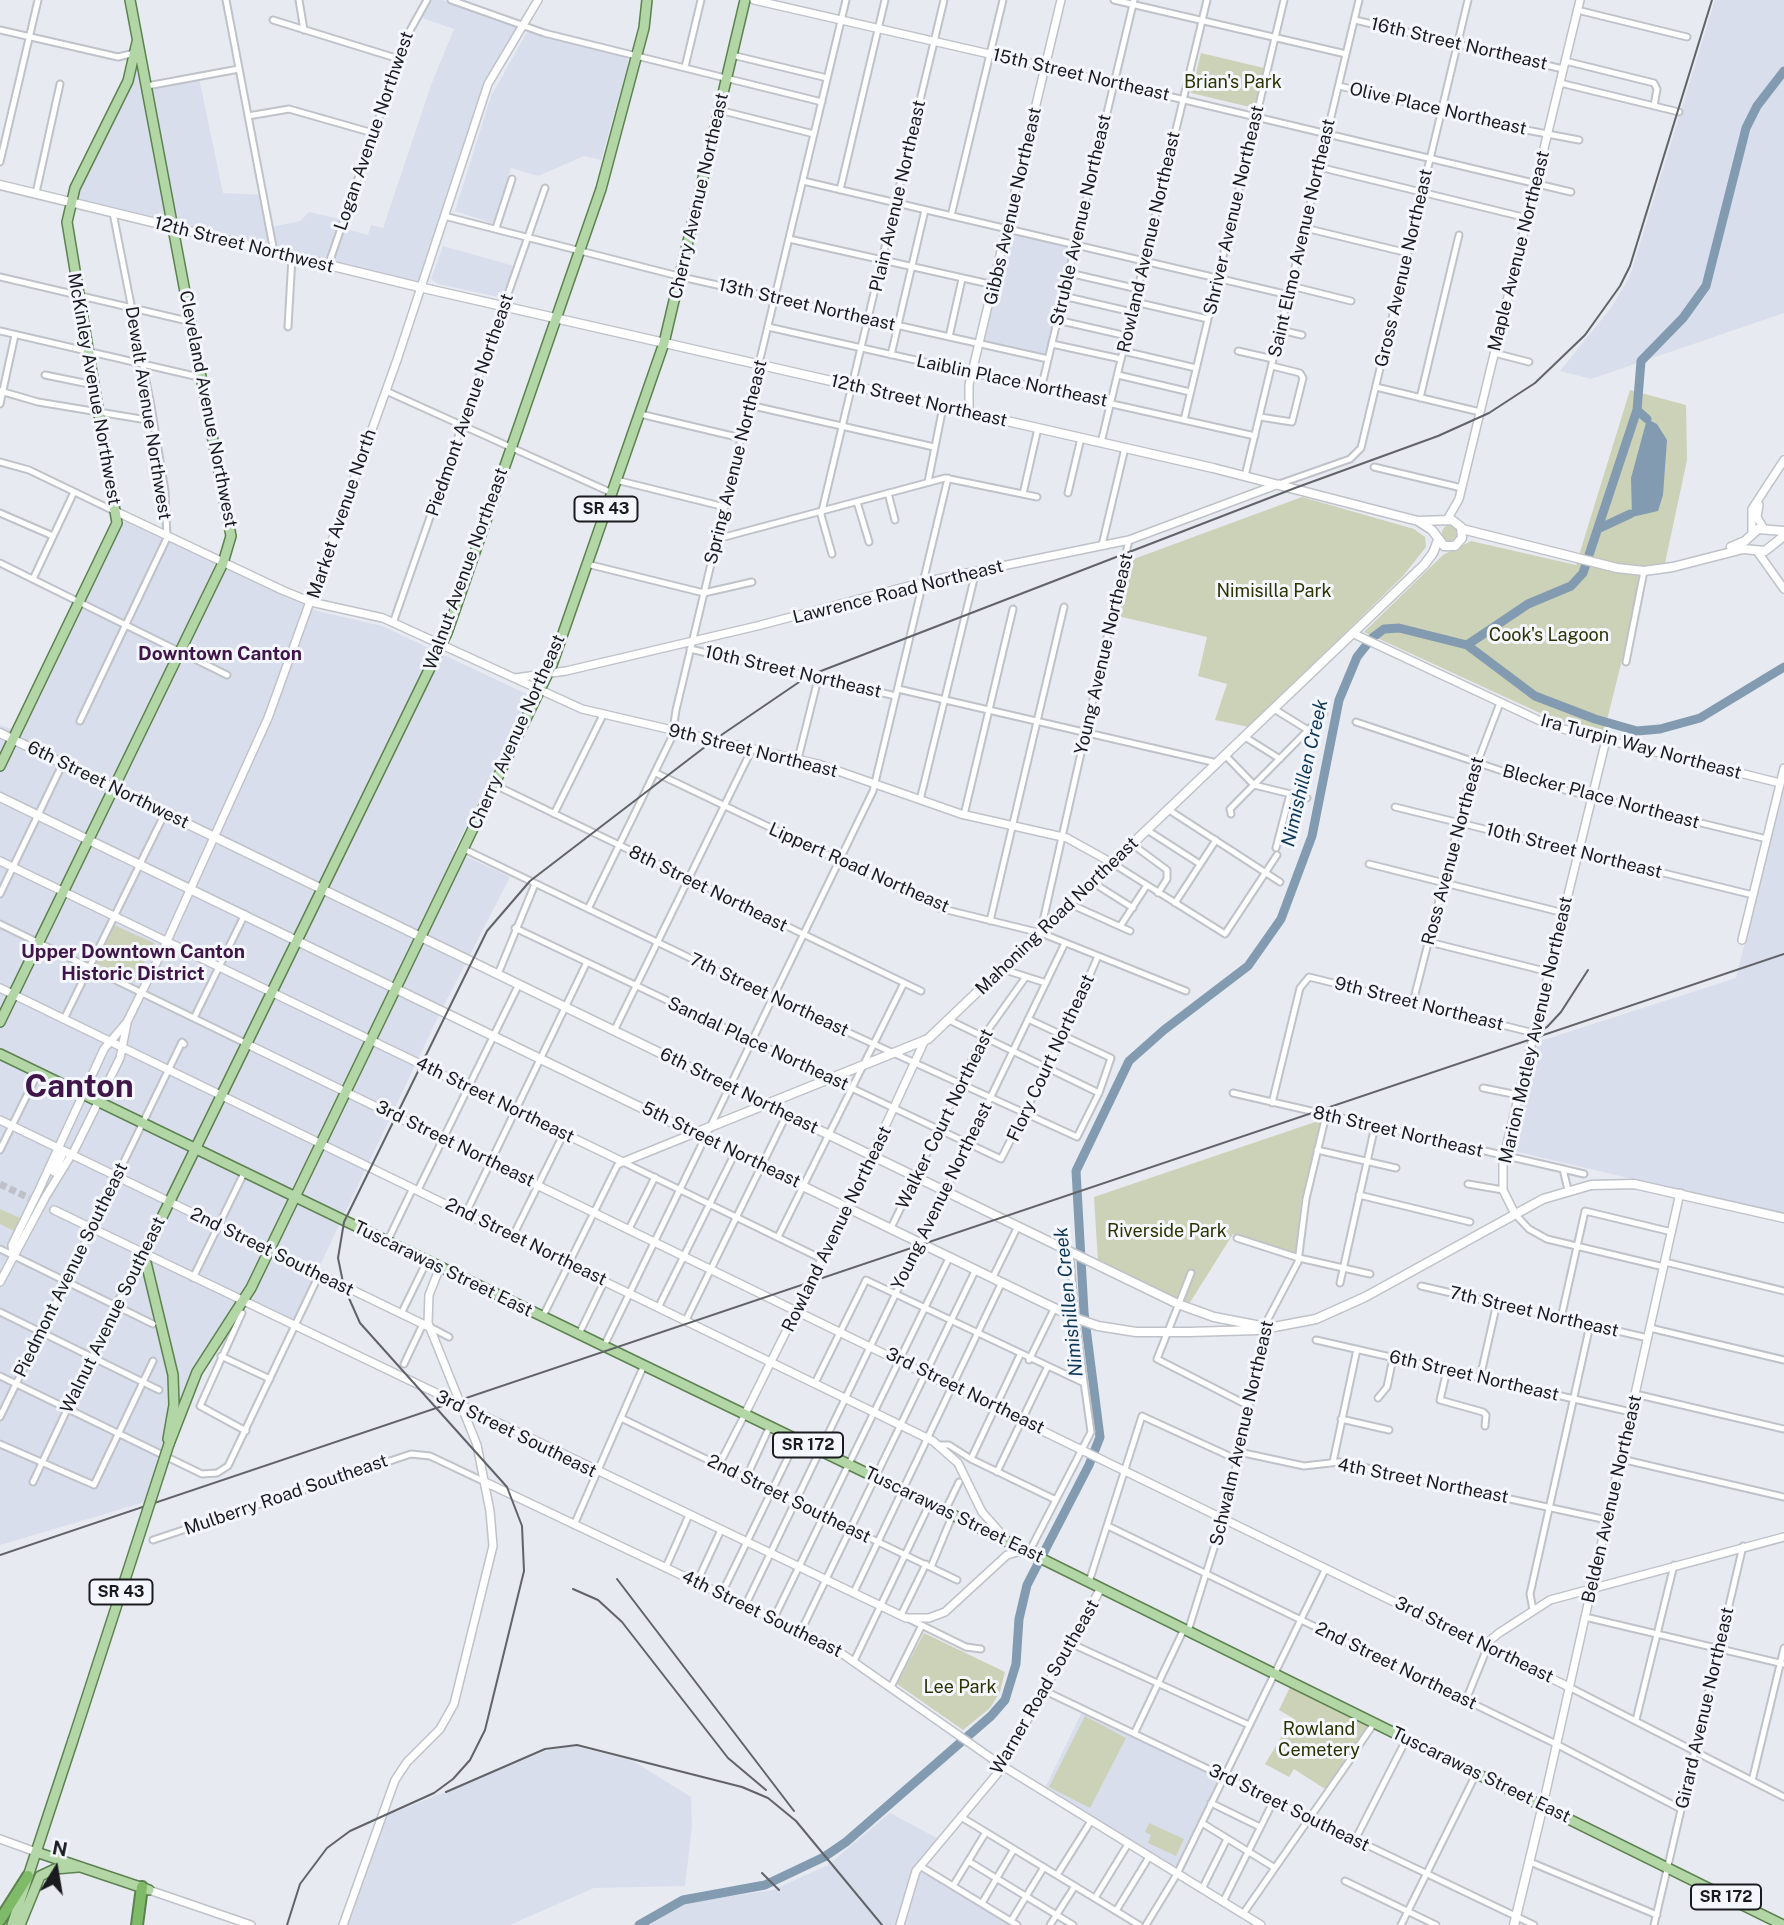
<!DOCTYPE html>
<html>
<head>
<meta charset="utf-8">
<style>
  body { margin:0 }
  #map { position:relative; width:1784px; height:1925px; overflow:hidden; background:#e7eaf1; font-family:"Public Sans",sans-serif }
  canvas { display:block }
  .north { position:absolute; left:21px; top:1834px; width:70px; height:70px; -webkit-text-stroke:5px #f4f7fe; paint-order:stroke; rotate:11deg; font-size:19px; font-weight:700; line-height:28px; text-align:center; color:#1a1b1e }
  .north::after { content:''; display:block; margin:auto; width:24px; height:32px; background:#1a1b1e; clip-path:polygon(50% 0,100% 100%,50% 72%,0 100%) }
</style>
</head>
<body>
<div id="map">
<canvas width="1784" height="1925"></canvas>
<div class="north">N</div>
</div>
<script>
const g = document.querySelector('canvas').getContext('2d');
g.lineJoin = 'round';
function fill(path, color) { g.fillStyle = color; g.fill(path, 'evenodd'); }
const shape = rows => new Path2D(rows.map(r => 'M' + r).join(''));
function trace(path, color, width, dash) { g.strokeStyle = color; g.lineWidth = width; g.lineCap = dash ? 'butt' : 'round'; g.setLineDash(dash || []); g.stroke(path); }
function drawText(font, color, halo, rows, align = 'center') {
  g.font = font + ' "Public Sans",sans-serif'; g.lineWidth = 6; g.setLineDash([]); g.textBaseline = 'middle'; g.strokeStyle = halo; g.fillStyle = color; for (const [text, x, y, turn = 0] of rows) {
    g.save(); g.translate(x, y); g.rotate((+turn || 0) * Math.PI / 180); g.textAlign = isNaN(turn) ? turn : align; if (halo) g.strokeText(text, 0, 0); g.fillText(text, 0, 0); g.restore();
  }
}
const built = shape([
  [430,0,442,0,519,26,484,88,417,285,73,201,138,55,145,87,199,78,223,193,265,195,271,227,300,221,309,212,340,219,339,227,368,235,371,225,383,228,431,85,454,29,419,17],
  [1715,0,1784,0,1784,313,1591,379,1560,371,1611,308,1630,276],
  [527,32,625,57,629,61,601,160,584,156,538,176,511,168,494,224,455,211,491,96],
  [1008,230,1075,245,1048,358,981,343],
  [443,246,514,266,503,298,438,284,431,279],
  [124,521,317,611,382,626,531,696,454,851,510,877,438,1017,293,1322,241,1296,195,1369,145,1502,0,1545,0,725,12,729],
  [1784,788,1784,1215,1510,1150,1537,1042,1736,978],
  [1083,1710,1219,1777,1176,1869,1045,1788],
  [574,1746,633,1761,691,1797,692,1826,685,1886,594,1888,510,1925,348,1925,386,1816,545,1751],
  [890,1813,937,1838,915,1866,1011,1925,650,1925,686,1903,773,1890,828,1865]
]);
const green = shape([
  [1201,53,1264,68,1254,108,1191,93],
  [1630,390,1686,405,1687,460,1665,563,1642,580,1604,732,1555,720,1364,632,1443,555,1471,541,1576,565],
  [1302,497,1414,529,1425,537,1426,547,1403,576,1249,727,1215,720,1227,684,1198,676,1207,637,1118,616,1131,560],
  '1442 533a8 8 0 1 1 16 0a8 8 0 1 1-16 0Z',
  [114,925,154,943,134,982,95,963],
  [1321,1120,1301,1202,1296,1254,1233,1234,1189,1304,1098,1261,1094,1197],
  [0,1209,20,1218,14,1231,0,1224],
  [924,1633,1005,1672,1000,1692,990,1708,963,1730,897,1684],
  [1290,1687,1370,1726,1325,1789,1294,1769,1289,1777,1265,1764,1293,1718,1279,1710],
  [1085,1716,1126,1738,1090,1808,1049,1787],
  [1149,1823,1184,1839,1176,1856,1148,1843,1151,1835,1145,1832]
]);
const water = shape([
  [1647,419,1657,424,1667,440,1663,495,1658,511,1632,517,1631,478]
]);
const river = shape([
  [1637,410,1647,419],
  [1600,528,1630,514],
  [1467,645,1528,604,1571,586,1583,573,1637,410,1641,361,1683,318,1706,286,1746,128,1757,106,1784,71],
  [639,1925,683,1900,765,1885,824,1857,846,1842,991,1716,1005,1700,1016,1664,1019,1619,1027,1585,1089,1465,1100,1437,1084,1312,1076,1171,1129,1061,1164,1030,1248,966,1281,919,1312,836,1339,700,1357,657,1372,638,1384,629,1399,628,1467,645,1535,696,1595,719,1637,731,1660,729,1700,718,1784,667]
]);
const tertiaryTunnel = shape([
  [0,1184,29,1198],
  [40,1196,42,1193]
]);
const minor = shape([
  [226,0,274,252],
  [299,0,304,30],
  [451,0,544,33,822,102],
  [1114,0,1346,54],
  [1577,10,1687,37],
  [273,20,399,59],
  [1355,20,1563,69],
  [0,30,118,57,135,53],
  [732,55,827,78],
  [1565,61,1654,83,1657,89,1654,106],
  [685,67,701,0],
  [1046,67,1571,192],
  [1560,83,1679,112],
  [147,86,239,69],
  [1339,86,1505,126,1579,140],
  [719,110,814,134],
  [248,116,289,109,373,133],
  [0,162,38,0],
  [1319,167,1527,218],
  [803,181,1289,295],
  [840,190,885,0],
  [36,193,60,84],
  [444,216,686,278,1048,359],
  [951,216,1003,0],
  [496,228,512,179],
  [1305,228,1408,253],
  [789,239,994,285],
  [328,266,407,36,427,0],
  [1069,273,1138,289],
  [0,277,192,322],
  [1291,286,1351,301],
  [1063,296,1132,312],
  [1135,302,1208,319],
  [1057,320,1127,336],
  [288,327,292,257],
  [768,327,1255,436],
  [1280,330,1302,335],
  [0,331,203,378],
  [949,337,962,279],
  [1052,344,1121,359],
  [1123,351,1196,368],
  [1238,351,1273,359],
  [1494,353,1529,362],
  [891,355,925,210],
  [45,375,94,385],
  [1118,375,1190,392],
  [1376,387,1480,412],
  [1041,389,1134,0],
  [0,391,38,402,153,421],
  [386,391,612,493],
  [1420,398,1459,235],
  [0,404,15,335],
  [749,405,934,447],
  [640,414,741,438],
  [1260,417,1292,422,1303,378,1300,373,1272,366],
  [1184,420,1284,0],
  [1101,443,1207,0],
  [0,462,29,470,114,511],
  [1374,467,1462,488],
  [1245,476,1359,0],
  [616,480,725,507],
  [928,482,943,407],
  [1279,484,1350,459,1361,448,1468,0],
  [888,493,895,520],
  [1068,493,1081,438],
  [1023,494,1038,428],
  [857,502,869,542],
  [0,513,53,536],
  [717,539,945,478,1037,497],
  [1102,545,1125,448],
  [832,554,821,515,944,0],
  [0,563,227,675],
  [587,564,704,593,752,582],
  [33,579,74,492],
  [393,623,545,188],
  [690,649,896,696],
  [1626,662,1644,571],
  [898,689,1217,763],
  [1274,709,1308,730],
  [80,721,167,538,165,491,151,406,113,213],
  [1356,722,1544,785,1767,839],
  [1245,737,1280,759],
  [1225,755,1254,785,1307,798],
  [798,759,818,679],
  [656,773,939,908,1041,933,1186,991],
  [495,785,921,991],
  [920,800,976,571],
  [1395,807,1753,895],
  [1169,810,1280,882],
  [554,814,603,715],
  [1231,814,1230,809,1324,714],
  [964,815,1013,609],
  [1147,830,1200,864],
  [1132,844,1167,870,1167,879,1158,893],
  [1276,848,1290,794],
  [464,849,773,998,1077,1137,1099,1093,1111,1058,1028,1019],
  [1112,863,1225,934,1277,855],
  [1369,864,1564,913],
  [1092,882,1133,908],
  [0,894,63,763],
  [1175,903,1216,840],
  [1070,904,1130,931],
  [588,909,672,737,676,710,846,0],
  [990,921,1064,607],
  [0,924,245,1043],
  [1121,925,1147,885],
  [515,928,1001,1159,1064,1035,1098,956],
  [1041,930,1129,540],
  [1429,942,1549,972],
  [1002,969,1046,983],
  [498,974,535,884],
  [1413,1002,1468,787,1500,703],
  [194,1018,245,914],
  [64,1019,165,813],
  [949,1020,1099,1093],
  [614,1031,752,749],
  [1483,1088,1518,1095],
  [1233,1093,1563,1169,1568,1190],
  [1272,1103,1300,988,1309,977,1534,1033],
  [0,1150,38,1073],
  [1317,1150,1396,1168],
  [1563,1169,1584,1174],
  [1468,1184,1503,1190],
  [418,1190,519,984],
  [1359,1195,1470,1222],
  [466,1213,587,962],
  [1515,1214,1529,1229,1547,1239,1664,1267],
  [891,1228,983,1037,1025,978],
  [629,1229,655,1177],
  [513,1236,564,1133],
  [778,1237,904,983],
  [1237,1238,1299,1258,1370,1274],
  [387,1242,413,1188],
  [0,1249,153,1324],
  [1665,1262,1784,1291],
  [569,1263,617,1166,623,1162,822,1259],
  [1191,1273,1157,1359,1249,1406],
  [993,1277,1018,1226],
  [193,1278,244,1173],
  [1340,1283,1375,1126],
  [1421,1286,1648,1338],
  [659,1306,735,1153],
  [0,1312,159,1390],
  [242,1313,200,1406,246,1431],
  [401,1314,427,1261],
  [543,1316,566,1270],
  [1561,1318,1585,1211,1672,1232],
  [686,1320,787,1114],
  [430,1327,449,1337],
  [1650,1328,1784,1360],
  [579,1334,605,1280],
  [1316,1340,1631,1412],
  [604,1346,873,791,948,478],
  [221,1356,270,1379],
  [1029,1360,1055,1307],
  [404,1364,423,1324],
  [1447,1370,1440,1400,1483,1412,1486,1415,1485,1426],
  [0,1376,202,1474,217,1473,228,1466,319,1275],
  [1480,1378,1497,1303],
  [815,1383,866,1280,1084,1383],
  [1635,1394,1784,1429],
  [1378,1398,1387,1387,1393,1358],
  [0,1417,182,1042,184,1044],
  [621,1418,957,1580],
  [1341,1419,1389,1430],
  [0,1444,94,1485,153,1361],
  [940,1445,949,1445,971,1459,1056,1500],
  [1239,1452,1304,1466,1339,1462,1607,1520],
  [971,1459,1020,1355],
  [1621,1459,1784,1497],
  [1333,1462,1357,1349],
  [719,1465,745,1414],
  [997,1472,1047,1368],
  [746,1478,770,1426],
  [33,1482,137,1261,144,1254],
  [945,1511,959,1482],
  [574,1525,644,1365],
  [1108,1526,1556,1744,1681,1809],
  [153,1540,411,1454,430,1456,485,1482],
  [1029,1552,1091,1432,1075,1318,1070,1252],
  [666,1567,689,1515],
  [931,1567,953,1514],
  [697,1582,721,1530],
  [1089,1582,1142,1416,1238,1460],
  [854,1592,1002,1282],
  [722,1593,797,1439],
  [746,1604,1065,943],
  [1533,1610,1530,1594,1590,1325],
  [901,1615,926,1564],
  [1585,1617,1784,1664],
  [774,1618,950,1256],
  [909,1619,966,1647,981,1649],
  [801,1631,976,1269],
  [1188,1631,1228,1503,1268,1319,1298,1262,1306,1199,1326,1115],
  [1070,1643,1249,1725],
  [854,1661,930,1503],
  [891,1687,922,1625],
  [1569,1687,1784,1797],
  [1043,1690,1534,1925],
  [1466,1700,1488,1646],
  [1636,1720,1674,1565],
  [1135,1732,1184,1629],
  [1355,1751,1375,1722],
  [1752,1781,1784,1648],
  [1211,1803,1260,1827],
  [961,1817,1139,1925],
  [1202,1823,1275,1868],
  [1355,1840,1407,1738],
  [968,1861,1073,1925],
  [1530,1862,1657,1915],
  [920,1866,1017,1925],
  [1057,1875,1091,1821],
  [1345,1881,1436,1925],
  [953,1886,986,1832],
  [1202,1889,1227,1839],
  [1095,1898,1128,1844],
  [1223,1902,1274,1800],
  [982,1903,1014,1849],
  [1116,1911,1149,1857],
  [1243,1914,1352,1757],
  [1011,1921,1044,1867],
  [1050,1925,1075,1886],
  [1146,1925,1177,1874,1326,1568],
  [1401,1925,1477,1772],
  [1654,1925,1743,1546]
]);
const tertiary = shape([
  [754,0,1046,67],
  [969,412,969,385,1061,0],
  [1759,505,1757,517,1764,529],
  [117,512,282,590,311,602,383,618,582,709,818,764,961,814,1067,838,1112,863],
  [1447,520,1459,499,1580,0],
  [1752,533,1752,509,1784,460],
  [1757,551,1784,589],
  [1352,633,1551,726,1780,783],
  [515,678,566,671,757,626,924,582,1129,540,1279,484],
  [0,861,623,1162,695,1133],
  [1742,940,1784,768],
  [0,988,933,1441,958,1463,982,1512,1006,1539],
  [245,1043,1569,1687],
  [0,1120,429,1327],
  [54,1172,64,1151],
  [38,1192,104,1049,127,1022,167,941,268,718,397,360,488,84,538,0],
  [46,1196,75,1149,120,1058,127,1023],
  [54,1210,906,1618,929,1618,945,1612,1007,1555,1024,1550],
  [1515,1214,1503,1190,1503,1160,1606,740],
  [13,1255,12,1245,37,1194],
  [0,1282,45,1198],
  [745,1414,848,1207,924,1042],
  [485,1482,831,1646,1001,1765,1261,1925],
  [1488,1646,1488,1642,1499,1633,1550,1600,1784,1537],
  [1543,1805,1680,1193],
  [0,1839,36,1852],
  [149,1890,251,1925],
  [343,1925,395,1780,407,1762,440,1729,454,1704,493,1546,490,1511,477,1445,428,1323,429,1295,440,1267],
  [900,1925,916,1871,997,1774,1101,1588]
]);
const secondary = shape([
  [0,185,419,287,1213,468,1418,521,1452,520,1461,527,1462,538,1455,546,1444,546,1432,530,1418,521],
  [1462,529,1617,568,1644,571,1673,567,1743,549,1765,551,1784,536],
  [1731,547,1745,541,1758,529,1784,531],
  [0,733,1178,1304,1214,1317,1266,1327],
  [0,797,1075,1318,1098,1326,1136,1332,1189,1332,1258,1330,1316,1319,1365,1297,1543,1199,1591,1185,1634,1184,1784,1218],
  [695,1133,928,1039,1424,565,1433,553,1438,540],
  [1514,1925,1543,1805]
]);
const primary = shape([
  [0,766,117,523,67,222,75,188,128,81,137,42],
  [0,1022,223,563,231,536,130,0],
  [0,1054,945,1511,1783,1925],
  [168,1439,174,1405,173,1375,144,1254,447,633,601,189,644,28,647,0],
  [169,1444,197,1372,251,1288,552,665,664,343,745,0],
  [36,1852,149,1890],
  [12,1925,73,1740],
  [20,1925,40,1876,55,1869,78,1867]
]);
const motorway = shape([
  [0,1920,28,1876],
  [137,1925,142,1887]
]);
const rail = shape([
  [1535,1033,1547,1027,1561,1012,1588,970],
  [0,1555,1784,954],
  [617,1579,794,1811],
  [573,1589,598,1600,622,1622,728,1758,766,1790],
  [446,1792,545,1749,577,1745,742,1787,768,1798,796,1821,882,1925],
  [762,1873,779,1890],
  [287,1925,300,1884,327,1848,350,1831,434,1793,453,1779,470,1760,485,1730,524,1571,522,1526,507,1487,360,1323,344,1287,338,1258,344,1222,487,931,530,881,714,740,808,676,1295,488,1438,436,1489,413,1535,383,1585,335,1620,286,1630,266,1712,0]
]);
const primaryBridge = shape([
  [73,1740,169,1444]
]);
const shields = [
  [606,509,63],
  [808,1445,70],
  [121,1592,63],
  [1726,1897,70]
];
const shieldNames = [
  ["SR 43",606,509],
  ["SR 172",808,1445],
  ["SR 43",121,1592],
  ["SR 172",1726,1897]
];
const streetNames = [
  ["16th Street Northeast",1459,44,13],
  ["15th Street Northeast",1081,75,13],
  ["Olive Place Northeast",1438,109,13],
  ["Logan Avenue Northwest",374,131,-71],
  ["Cherry Avenue Northeast",699,196,-77],
  ["Plain Avenue Northeast",898,196,-77],
  ["Gibbs Avenue Northeast",1013,206,-77],
  ["Shriver Avenue Northeast",1234,210,-77],
  ["Struble Avenue Northeast",1081,220,-77],
  ["Saint Elmo Avenue Northeast",1302,238,-77],
  ["Rowland Avenue Northeast",1149,242,-77],
  ["12th Street Northwest",244,245,14],
  ["Maple Avenue Northeast",1519,251,-76],
  ["Gross Avenue Northeast",1404,268,-77],
  ["13th Street Northeast",807,305,13],
  ["Laiblin Place Northeast",1012,381,12],
  ["McKinley Avenue Northwest",94,389,80],
  ["12th Street Northeast",919,401,13],
  ["Piedmont Avenue Northeast",470,405,-71],
  ["Cleveland Avenue Northwest",208,409,79],
  ["Dewalt Avenue Northwest",148,413,81],
  ["Spring Avenue Northeast",736,462,-76],
  ["Market Avenue North",342,514,-71],
  ["Walnut Avenue Northeast",466,569,-70],
  ["Lawrence Road Northeast",898,592,-14],
  ["Young Avenue Northeast",1104,654,-77],
  ["10th Street Northeast",793,672,13],
  ["Cherry Avenue Northeast",517,732,-66],
  ["Ira Turpin Way Northeast",1641,747,15],
  ["9th Street Northeast",753,751,14],
  ["6th Street Northwest",108,785,26],
  ["Blecker Place Northeast",1601,797,15],
  ["Ross Avenue Northeast",1453,851,-75],
  ["10th Street Northeast",1574,851,14],
  ["Lippert Road Northeast",859,868,24],
  ["8th Street Northeast",708,889,26],
  ["Mahoning Road Northeast",1057,916,-44],
  ["7th Street Northeast",769,995,25],
  ["9th Street Northeast",1419,1004,14],
  ["Marion Motley Avenue Northeast",1536,1030,-77],
  ["Sandal Place Northeast",758,1044,25],
  ["Flory Court Northeast",1051,1058,-65],
  ["6th Street Northeast",739,1091,26],
  ["4th Street Northeast",495,1100,26],
  ["Walker Court Northeast",945,1119,-64],
  ["8th Street Northeast",1398,1132,13],
  ["3rd Street Northeast",455,1144,26],
  ["5th Street Northeast",721,1145,26],
  ["Young Avenue Northeast",942,1196,-64],
  ["Rowland Avenue Northeast",837,1229,-64],
  ["2nd Street Northeast",526,1242,26],
  ["2nd Street Southeast",272,1252,26],
  ["Tuscarawas Street East",443,1269,26],
  ["Piedmont Avenue Southeast",71,1270,-64],
  ["7th Street Northeast",1534,1312,13],
  ["Walnut Avenue Southeast",113,1315,-64],
  ["6th Street Northeast",1474,1376,13],
  ["3rd Street Northeast",965,1391,26],
  ["Schwalm Avenue Northeast",1242,1433,-77],
  ["3rd Street Southeast",516,1434,26],
  ["4th Street Northeast",1423,1481,11],
  ["Mulberry Road Southeast",286,1495,-19],
  ["2nd Street Southeast",789,1499,26],
  ["Belden Avenue Northeast",1612,1499,-77],
  ["Tuscarawas Street East",954,1515,26],
  ["4th Street Southeast",762,1614,26],
  ["3rd Street Northeast",1474,1640,26],
  ["2nd Street Northeast",1396,1666,26],
  ["Warner Road Southeast",1045,1687,-60],
  ["Girard Avenue Northeast",1705,1708,-77],
  ["Tuscarawas Street East",1481,1775,26],
  ["3rd Street Southeast",1289,1808,26]
];
const parkNames = [
  ["Brian's Park",1233,82],
  ["Nimisilla Park",1274,591],
  ["Cook's Lagoon",1549,635],
  ["Riverside Park",1167,1231],
  ["Lee Park",960,1687],
  ["Rowland",1319,1729],
  ["Cemetery",1319,1750]
];
const neighbourhoodNames = [
  ["Downtown Canton",220,654],
  ["Upper Downtown Canton",133,952],
  ["Historic District",133,974]
];
const waterNames = [
  ["Nimishillen Creek",1305,773,-77],
  ["Nimishillen Creek",1069,1302,-96]
];
const townNames = [
  ["Canton",79,1087]
];
fill(built, '#d9deec');
fill(green, '#ccd2b7');
fill(water, '#839bb1');
trace(river, '#839bb1', 9);
trace(tertiaryTunnel, '#bec1c7', 7, [7, 3.5]);
trace(minor, '#bfc2c8', 9);
trace(tertiary, '#bfc2c8', 10);
trace(secondary, '#bfc2c8', 11);
trace(primary, '#5c824f', 12);
trace(motorway, '#5c824f', 14);
trace(minor, '#fff', 5);
trace(tertiary, '#fff', 7);
trace(secondary, '#fff', 8);
trace(primary, '#b2d6a5', 9);
trace(motorway, '#7fba69', 10);
trace(rail, '#616368', 2);
trace(primaryBridge, '#5c824f', 12, []);
trace(primaryBridge, '#b2d6a5', 9);
for (const [x, y, w] of shields) { const box = new Path2D(); box.roundRect(x - w / 2, y - 12.5, w, 25, 5); g.fillStyle = '#f4f7fe'; g.fill(box); trace(box, '#1a1b1e', 2); }
drawText('bold 16px', '#1a1b1e', null, shieldNames);
drawText('18px', '#1a1b1e', '#f4f7fe', streetNames);
drawText('18px', '#2d3300', '#f4f7fe', parkNames);
drawText('bold 19px', '#401549', '#f4f7fe', neighbourhoodNames);
drawText('italic 19px', '#0e3757', '#f4f7fe', waterNames);
drawText('bold 32px', '#401549', '#f4f7fe', townNames);
</script>
</body>
</html>
